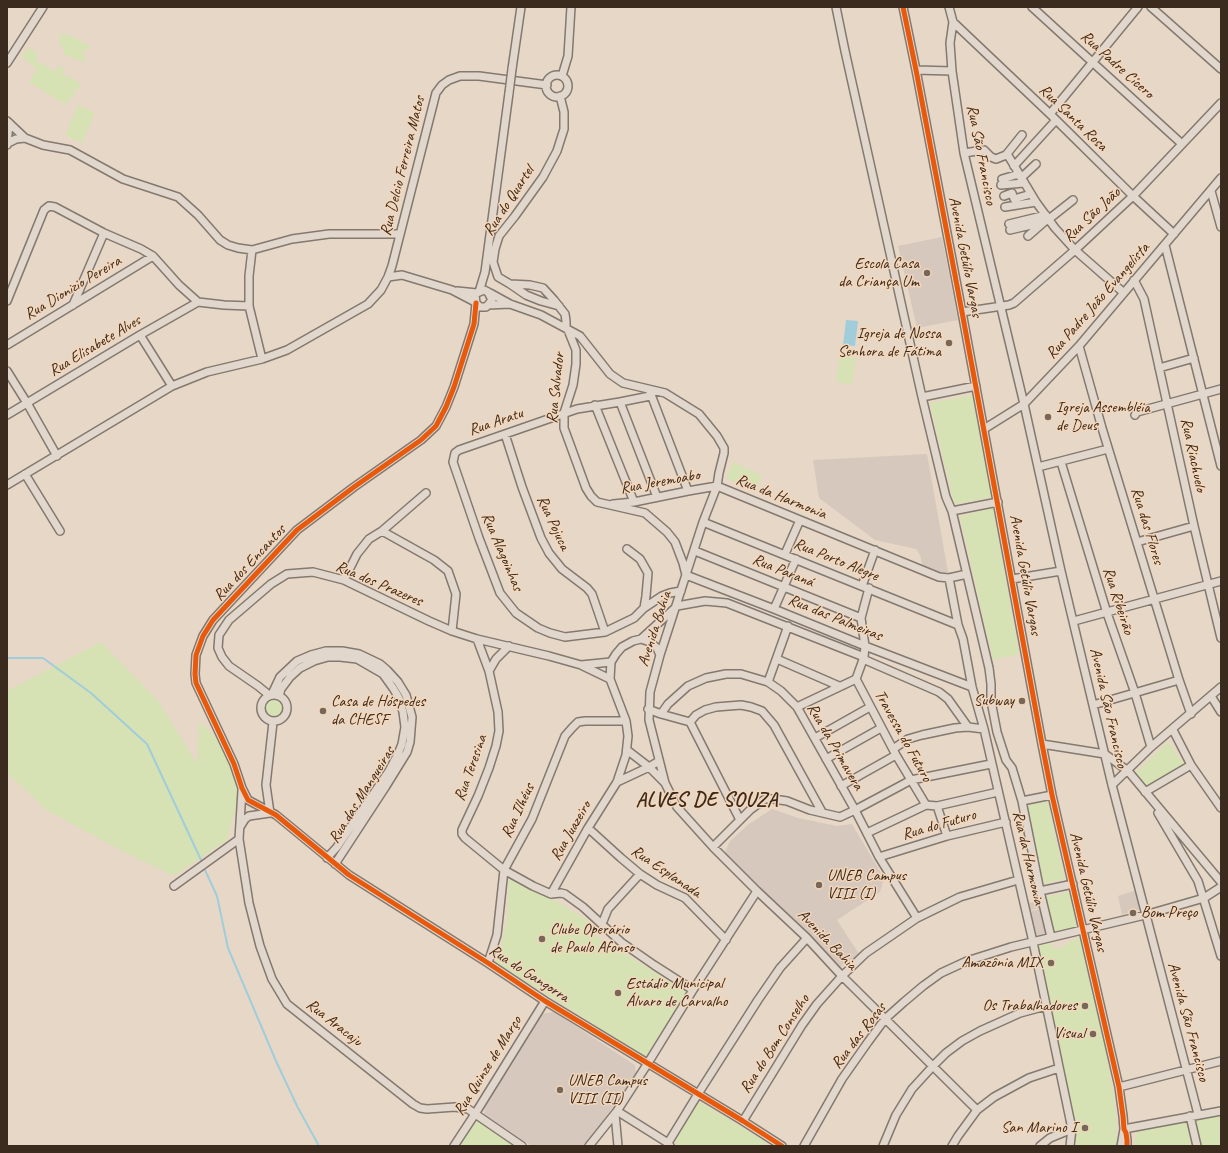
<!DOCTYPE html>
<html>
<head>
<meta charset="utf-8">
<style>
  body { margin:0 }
  #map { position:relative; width:1228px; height:1153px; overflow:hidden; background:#e7d7c7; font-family:Caveat,sans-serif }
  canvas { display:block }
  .frame { position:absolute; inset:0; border:8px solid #3b2a1e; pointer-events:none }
</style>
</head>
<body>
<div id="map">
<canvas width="1228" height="1153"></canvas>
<div class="frame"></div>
</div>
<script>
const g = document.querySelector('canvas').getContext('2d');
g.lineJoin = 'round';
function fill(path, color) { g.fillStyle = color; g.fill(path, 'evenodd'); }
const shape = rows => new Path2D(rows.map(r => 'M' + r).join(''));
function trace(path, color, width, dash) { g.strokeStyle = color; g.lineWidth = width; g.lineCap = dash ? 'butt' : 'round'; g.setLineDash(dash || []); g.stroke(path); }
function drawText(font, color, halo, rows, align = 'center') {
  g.font = font + ' Caveat,sans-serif'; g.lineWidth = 3; g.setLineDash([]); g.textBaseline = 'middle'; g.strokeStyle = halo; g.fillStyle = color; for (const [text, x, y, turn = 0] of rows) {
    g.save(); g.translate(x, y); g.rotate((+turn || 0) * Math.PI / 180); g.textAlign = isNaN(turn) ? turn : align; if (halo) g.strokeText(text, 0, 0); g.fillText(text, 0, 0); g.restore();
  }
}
const built = shape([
  [942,237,958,320,917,328,898,246],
  [927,454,948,572,936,573,923,567,920,555,916,549,875,540,819,498,813,460],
  [772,809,798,818,837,826,852,824,884,878,880,892,837,920,859,954,839,968,724,854,730,841,749,824],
  [1137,890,1141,909,1122,915,1118,896],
  [1040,901,1041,908,1030,910,1029,903],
  [1042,909,1047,935,1036,937,1031,911],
  [554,1012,635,1065,636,1073,586,1146,531,1146,484,1114,485,1107,541,1014]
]);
const green = shape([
  [61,34,72,36,91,47,88,51,85,48,83,54,85,59,83,62,63,54,64,48,58,43],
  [28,47,37,53,36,61,51,69,57,71,59,65,64,69,62,74,75,80,82,86,77,89,66,105,29,82,37,69,21,56,23,52,26,53],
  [78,105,95,113,82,143,65,135],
  [840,355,856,358,852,384,836,382],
  [973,395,994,497,954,504,930,403],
  [733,462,762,476,755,491,726,478],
  [993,508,1019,654,993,660,960,516],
  [101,642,159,702,197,764,199,721,217,738,241,784,227,840,174,876,124,852,48,811,7,773,7,691],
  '262 708a12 12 0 1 1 24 0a12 12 0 1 1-24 0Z',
  [1168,742,1186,766,1146,787,1134,774],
  [1045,801,1047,801,1048,803,1065,879,1042,884,1028,806,1030,804],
  [509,877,555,900,588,921,587,930,687,992,646,1057,495,962,501,948,507,919],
  [1070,892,1077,928,1054,933,1046,897],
  [1081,937,1104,1040,1110,1075,1114,1095,1117,1132,1117,1146,1075,1146,1076,1127,1035,945,1050,942,1053,948,1059,949,1076,938],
  [698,1101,766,1142,763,1146,677,1146,676,1140,682,1128],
  [1221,1114,1221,1146,1198,1146,1193,1118],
  [1187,1120,1192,1146,1134,1146,1136,1134,1140,1131],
  [480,1121,518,1146,457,1146,473,1122]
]);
const water = shape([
  [846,320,858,321,855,346,843,345]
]);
const stream = shape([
  [7,658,43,658,91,693,147,744,201,860],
  [205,870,217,896,228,948,276,1061,297,1106,319,1146]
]);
const minor = shape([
  [836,7,845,51,922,397,946,497,952,511,989,668,991,684,991,701,997,732,1006,760,1012,768,1022,801,1040,891,1051,937],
  [903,7,916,70,962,312,1042,744,1052,795,1119,1087,1123,1116,1124,1129,1126,1133,1127,1140,1127,1146],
  [949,7,953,22,950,43,952,71,964,153,1024,404,1061,571,1112,785,1198,1114],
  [1032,7,1182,144],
  [1151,7,1221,69],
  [953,22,1050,114,1133,196,1174,234],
  [7,63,43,7],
  [512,69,521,7],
  [916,70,952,71],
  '546 86a11 11 0 1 1 22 0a11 11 0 1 1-22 0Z',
  [562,76,568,56,571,7],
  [560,96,564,112,564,129,557,151,543,177,515,216,499,236,495,249,493,262,498,277,510,284,530,285,543,288,554,300,565,314,566,321,566,328],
  [1050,114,1138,7],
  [7,121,25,138,43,145,70,150,123,179,178,197,198,215,220,240,228,245,238,248,252,250,292,239,329,234,400,234],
  [8,143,16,139,25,138],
  [7,145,9,123],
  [964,153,984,150,991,157,996,159,1006,155,1009,157,1036,202,1055,228,1075,250,1124,293],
  [1006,155,1022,135],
  [1014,166,1056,120],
  [1021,178,1036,164],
  [1002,179,1019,174],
  [1001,185,1024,183],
  [1211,191,1221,227],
  [1004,196,1012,193,1014,199,1031,194],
  [1005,207,1036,202],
  [1009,224,1046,215],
  [1010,230,1044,222],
  [1028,236,1044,222,1049,219,1073,200],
  [1165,245,1221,466],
  [252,250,249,276,249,306,262,359],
  [388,277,402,275,452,290,475,302],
  [1134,280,1144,299,1194,526,1221,638],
  [510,284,526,295,541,301,559,306],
  [457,291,477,293,484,290,488,292,492,300,488,305,486,307,480,307,476,303,475,295,477,293],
  [479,292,485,272,509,93],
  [490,293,510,304,541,315,580,336,610,374,623,383,665,393,699,414,717,436,724,448,724,453,719,473,717,486,703,522,660,655,650,692,649,720,665,783,677,807,713,847,757,891,807,938,842,976,977,1110],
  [7,301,44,210,49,206,55,207,104,233,141,249,153,256,179,285,198,302,224,305,249,306],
  [476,303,474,324,454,387,446,407,436,426,421,440,354,487,297,530,213,620,203,636,196,655,195,674,196,683,234,764,242,788,248,800,276,815,349,875,488,963,545,1001,743,1121,782,1146],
  [73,305,104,233],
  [488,305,510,304],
  [962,312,1009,305,1014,303,1075,250,1133,196,1221,103],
  [568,330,576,350,576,364,573,385,564,413,564,428,586,488,591,496,597,502,645,513,667,532,675,542,683,563,686,575,774,609,865,646,972,687],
  [140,335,172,386],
  [7,345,153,256],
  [1079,346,1102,428,1179,680,1191,714],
  [1159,368,1194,358],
  [7,371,27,403,57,456],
  [650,392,688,491],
  [650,396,620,402,577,409,459,450,455,453,453,462,479,538,500,593,516,613,538,628,550,633,565,637,605,632,634,618,644,608,662,596,670,593,681,591],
  [922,397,976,386],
  [620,402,657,497],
  [595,405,634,502],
  [7,415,140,335,198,302],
  [1135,415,1137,412,1221,389],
  [984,429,1024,404,1079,346,1221,178],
  [505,434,522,487,541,538,549,553,562,569,587,588,592,594,605,632],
  [1061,462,1107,613,1135,693,1151,747],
  [1038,467,1108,449],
  [25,474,60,531],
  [7,485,172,386,207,372,262,359,287,350,368,304,381,290,388,277,392,266,436,93,442,85,449,80,460,76,479,76,547,85],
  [717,486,939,577,949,578,967,574],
  [613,504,634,502,688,491,717,486],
  [952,511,998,502],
  [703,522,958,625],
  [382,531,434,560,448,571,456,594,452,631],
  [1137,542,1194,526],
  [627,549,640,559,648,573,646,596,644,608],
  [695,551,861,618],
  [785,554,800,520],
  [949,578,958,625,963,639,972,687,984,729,1033,942,1072,1129,1070,1146],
  [1012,579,1061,571],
  [344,580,357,554,369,539,382,531,426,493],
  [862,586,875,550],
  [677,606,705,601,727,603,864,657],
  [774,609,796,559],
  [1074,621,1221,581],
  [477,639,489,671,498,712,499,731,496,746,489,768,478,796,462,830,462,834,465,838,504,870,533,886,551,894,561,893,565,894,583,907,621,942,654,965,693,990],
  [641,639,675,608],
  [777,659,839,686],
  [863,659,939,692,948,699,968,727],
  [581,665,611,662],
  [489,671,496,659,509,646],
  [856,679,896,755,926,805],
  [856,679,864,657,865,646,861,618,869,588],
  [768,682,788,626],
  [272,694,280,677,297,661,311,655,326,651,342,651,359,654,380,664,387,670,398,682,406,695,412,717,410,742,407,752,386,786,335,864],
  '261 708a13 13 0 1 1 26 0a13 13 0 1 1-26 0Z',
  [269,695,258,686,229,666,222,657,218,648,219,635,229,620,271,584,287,574,313,572,344,580,429,621,452,631,477,639,549,656,581,665,610,679],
  [279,696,281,689,290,677,300,668,314,661,328,657,340,657,357,659,383,674,393,688,399,698,403,712,405,727,402,744,398,754,389,771,337,847,327,858],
  [1211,696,1221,712],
  [1093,705,1179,680],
  [797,707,856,679],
  [648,709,661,714,668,704,688,686,706,678,726,674,741,674,768,682,781,691,797,707,855,810,879,857,917,918],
  [661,714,690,722],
  [690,722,696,715,705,710,716,707,741,705,751,707,762,711,774,725,822,812],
  [690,722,740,820],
  [1173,730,1191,765,1221,808],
  [815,738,870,707],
  [1042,744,1105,754,1128,771,1221,882],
  [893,749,908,739,922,735,955,728,968,727,984,729],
  [627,750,649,767,665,783],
  [826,759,881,728],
  [617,782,649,767,659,761],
  [1112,785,1151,747,1221,687],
  [841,786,896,755],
  [242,790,239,839,249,903,260,946,272,979,287,1004,413,1104,420,1108,427,1109,455,1107,468,1109,522,1146],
  [1145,792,1191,765],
  [1022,801,1052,795],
  [937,806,947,836],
  [270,813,266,785,273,722],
  [1158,813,1198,881,1221,956],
  [240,827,245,819,249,816,270,813],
  [588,828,621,858,640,874,657,885,685,898,726,940],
  [867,833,926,805,937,806,998,792],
  [713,847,750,810,765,799,773,799,787,801,810,810,840,817,855,810,900,786,911,780,991,764],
  [879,857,947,836,1006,822],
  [174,886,239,839],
  [1040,891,1073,884],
  [551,894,588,828,617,782,626,755,628,736,626,721,610,679,611,662,616,654,622,647,633,641,641,639,650,642,657,648,660,655],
  [602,924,608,909,640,874],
  [488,963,497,935,504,870,532,819,565,736,572,728,578,722,585,721,626,721],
  [1119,1087,1221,1061],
  [617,1111,668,1143,670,1146],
  [615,1114,618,1146],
  [1190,1116,1197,1146],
  [743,1121,802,1025,817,1004,842,976,866,953,917,918,960,897,1018,880],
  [668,1143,698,1094,758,1000,780,968,807,938],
  [454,1146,475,1114,545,1001],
  [589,1146,617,1111,648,1063,693,990,757,891],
  [804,1146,842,1079,868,1042,885,1019,904,1002,923,986,941,973,967,961,1011,947,1145,915,1204,898,1221,887],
  [883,1146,896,1115,912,1089,933,1066,946,1053,962,1041,980,1031,1020,1013,1046,1006],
  [952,1146,958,1136,977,1110,994,1097,1029,1078,1059,1068],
  [1040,1146,1050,1138,1072,1129],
  [1121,1146,1124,1129,1221,1111]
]);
const minorBridge = shape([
  [509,93,512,69]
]);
const cycleway = shape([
  [903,7,916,70,962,312,1042,744,1052,795,1119,1087,1123,1116,1124,1129,1126,1133,1127,1140,1127,1146],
  [476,303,474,324,454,387,446,407,436,426,421,440,354,487,297,530,213,620,203,636,196,655,195,674,196,683,234,764,242,788,248,800,276,815,349,875,488,963,545,1001,743,1121,782,1146]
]);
const markers = [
  [927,273,4,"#776759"],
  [949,343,4,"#776759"],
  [1048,417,4,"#776759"],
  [1022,701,4,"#776759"],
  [323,711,4,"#776759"],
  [819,885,4,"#776759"],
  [1133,913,4,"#776759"],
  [542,939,4,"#776759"],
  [1051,963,4,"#776759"],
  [618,993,4,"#776759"],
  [1085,1006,4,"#776759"],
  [1093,1034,4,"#776759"],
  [560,1090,4,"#776759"],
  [1085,1128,4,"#776759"]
];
const streetNames = [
  ["Rua Padre Cícero",1117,65,42],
  ["Rua Santa Rosa",1073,118,44],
  ["Rua São Francisco",981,155,79],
  ["Rua Delcio Ferreira Matos",403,166,-76],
  ["Rua do Quartel",509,201,-57],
  ["Rua São João",1092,215,-43],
  ["Avenida Getúlio Vargas",965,257,79],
  ["Rua Dionizio Pereira",73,288,-31],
  ["Rua Padre João Evangelista",1098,301,-49],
  ["Rua Elisabete Alves",95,346,-31],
  ["Rua Salvador",556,388,-84],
  ["Rua Aratu",496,422,-19],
  ["Rua Riachuelo",1193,455,78],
  ["Rua Jeremoabo",660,482,-10],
  ["Rua da Harmonia",781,497,22],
  ["Rua Pojuca",553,523,65],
  ["Rua das Flores",1147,526,73],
  ["Rua Alagoinhas",502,552,67],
  ["Rua Porto Alegre",836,560,22],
  ["Rua dos Encantos",250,563,-47],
  ["Rua Paraná",783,571,22],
  ["Avenida Getúlio Vargas",1025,575,80],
  ["Rua dos Prazeres",379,584,23],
  ["Rua Ribeirão",1118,601,72],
  ["Rua das Palmeiras",835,618,22],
  ["Avenida Bahia",655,629,-72],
  ["Avenida São Francisco",1108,708,77],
  ["Travessa do Futuro",903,736,61],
  ["Rua da Primavera",835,747,60],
  ["Rua Teresina",471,768,-70],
  ["Rua das Mangueiras",362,795,-58],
  ["Rua Ilhéus",518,811,-65],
  ["Rua do Futuro",939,825,-16],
  ["Rua Juazeiro",571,831,-60],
  ["Rua da Harmonia",1028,858,77],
  ["Rua Esplanada",666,872,34],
  ["Avenida Getúlio Vargas",1088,892,77],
  ["Avenida Bahia",827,940,46],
  ["Rua do Gangorra",529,974,33],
  ["Avenida São Francisco",1188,1022,75],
  ["Rua Aracaju",334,1023,38],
  ["Rua das Rosas",859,1036,-52],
  ["Rua do Bom Conselho",775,1044,-57],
  ["Rua Quinze de Março",488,1066,-58]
];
const poiNames = [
  ["Escola Casa",919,264],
  ["da Criança Um",919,282],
  ["Igreja de Nossa",941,334],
  ["Senhora de Fátima",941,352],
  ["Igreja Assembléia",1056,408,"left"],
  ["de Deus",1056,426,"left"],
  ["Subway",1014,701],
  ["Casa de Hóspedes",331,702,"left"],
  ["da CHESF",331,720,"left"],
  ["UNEB Campus",827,876,"left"],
  ["VIII (I)",827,894,"left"],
  ["Bom Preço",1141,913,"left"],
  ["Clube Operário",550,930,"left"],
  ["de Paulo Afonso",550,948,"left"],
  ["Amazônia MIX",1043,963],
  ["Estádio Municipal",626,984,"left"],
  ["Álvaro de Carvalho",626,1002,"left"],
  ["Os Trabalhadores",1077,1006],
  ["Visual",1085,1034],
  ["UNEB Campus",568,1081,"left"],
  ["VIII (II)",568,1099,"left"],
  ["San Marino I",1077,1128]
];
const districtNames = [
  ["ALVES DE SOUZA",707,801]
];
fill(built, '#d6c8bc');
fill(green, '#d6e2b4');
fill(water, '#a1cddb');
trace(stream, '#a1cddb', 2);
trace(minor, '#83796f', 10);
trace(minor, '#e2d7cc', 7);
trace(minorBridge, '#83796f', 10, []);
trace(minorBridge, '#e2d7cc', 7);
trace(cycleway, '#e8590c', 5);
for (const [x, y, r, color] of markers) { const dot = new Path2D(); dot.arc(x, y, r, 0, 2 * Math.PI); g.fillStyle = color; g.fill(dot); trace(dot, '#f4d7ba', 1.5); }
drawText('16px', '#3b2a1e', '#f4d7ba', streetNames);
drawText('16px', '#3b2a1e', '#f4d7ba', poiNames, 'right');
g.letterSpacing = '1px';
drawText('bold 20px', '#3b2a1e', '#f4d7ba', districtNames);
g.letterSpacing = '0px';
</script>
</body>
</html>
